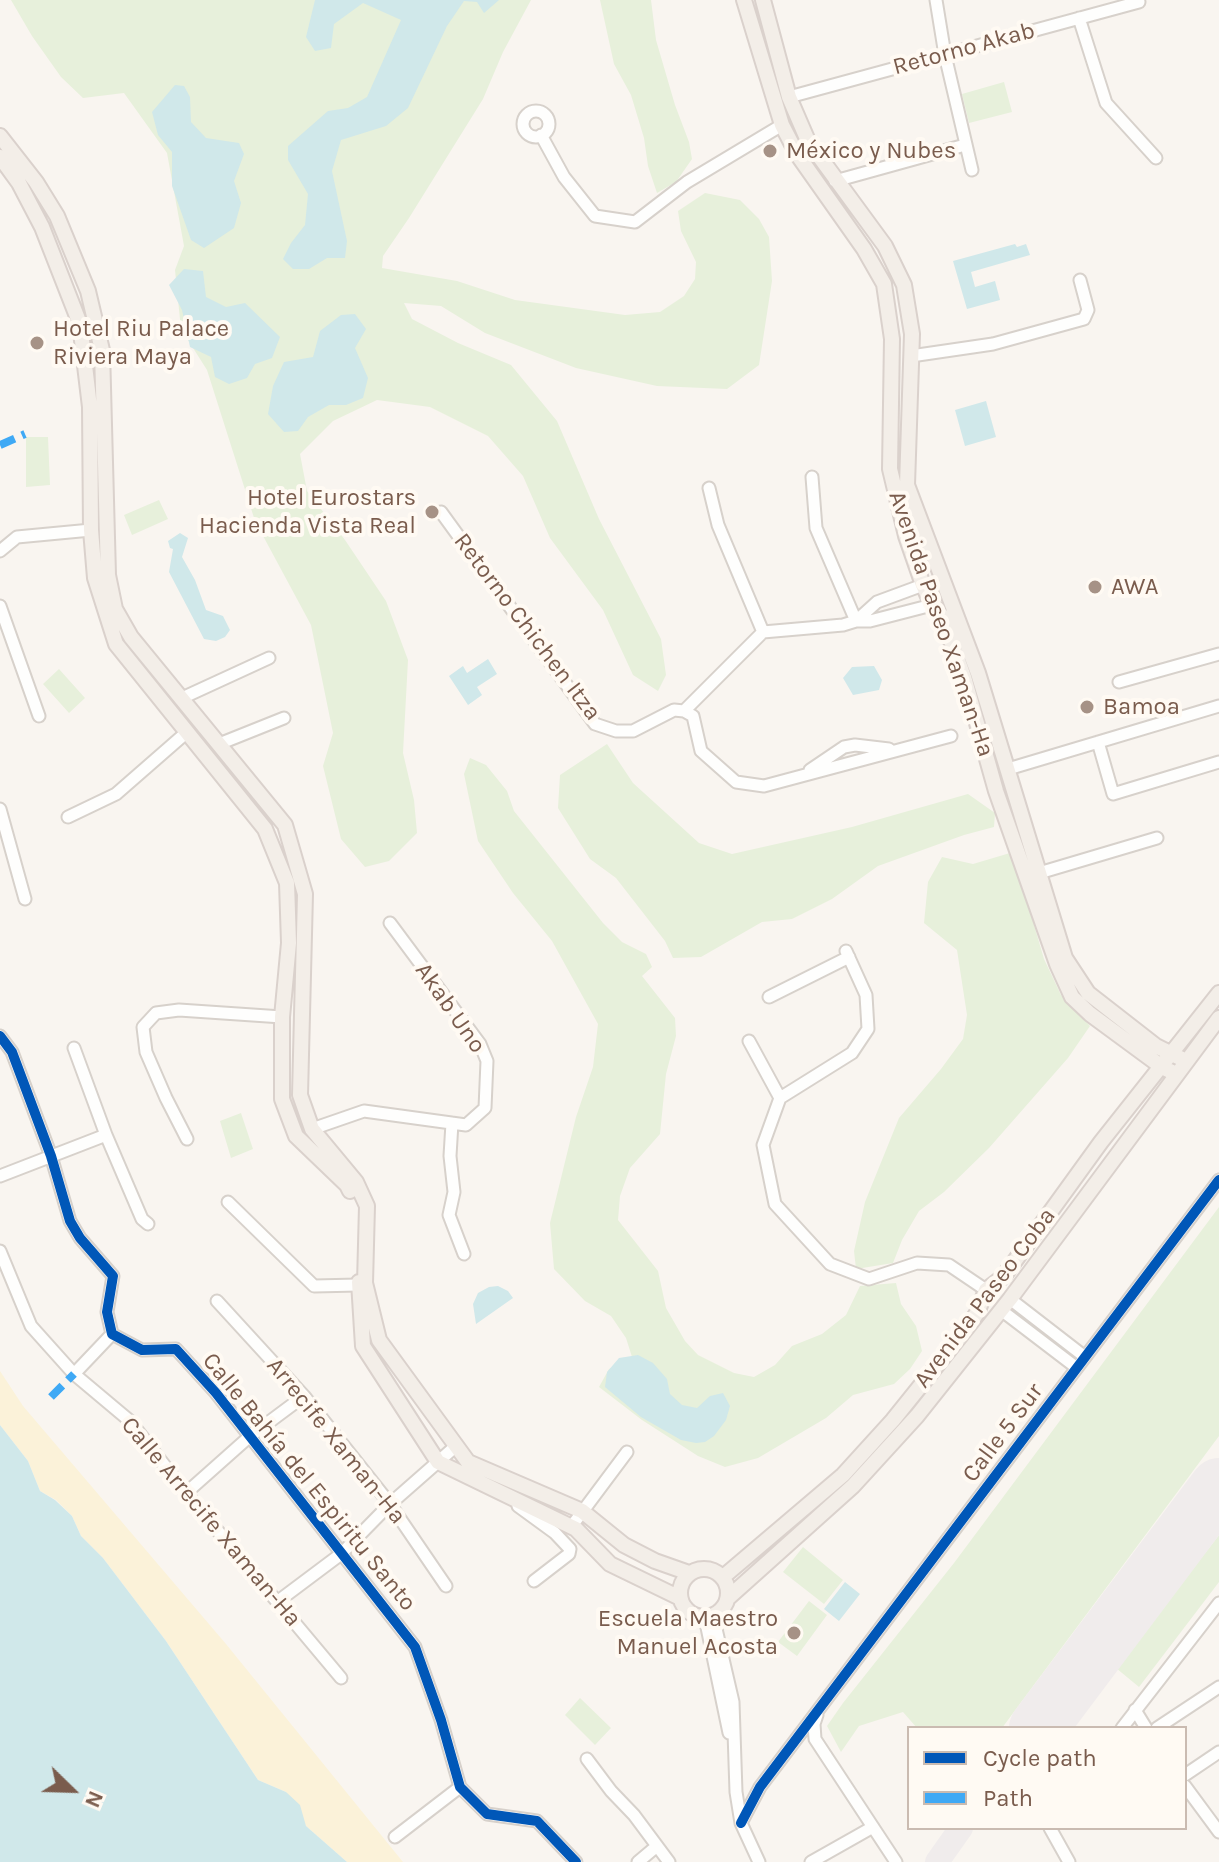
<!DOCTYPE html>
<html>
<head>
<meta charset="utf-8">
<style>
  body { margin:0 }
  #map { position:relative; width:1219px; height:1862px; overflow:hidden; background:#f9f5f0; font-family:Karla,sans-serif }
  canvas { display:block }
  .legend { position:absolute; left:907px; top:1726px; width:280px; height:104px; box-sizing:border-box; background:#fffaf3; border:2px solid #cabbb1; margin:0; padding:10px 14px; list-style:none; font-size:24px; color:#7a5c4d }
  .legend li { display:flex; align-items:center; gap:16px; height:40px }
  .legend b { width:40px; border:2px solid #cabbb1 }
  .north { position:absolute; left:32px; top:1750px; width:80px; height:80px; -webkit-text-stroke:6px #fffaf3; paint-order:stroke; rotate:113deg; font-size:22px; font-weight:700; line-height:32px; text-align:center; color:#7a5c4d }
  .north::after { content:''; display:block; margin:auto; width:28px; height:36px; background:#7a5c4d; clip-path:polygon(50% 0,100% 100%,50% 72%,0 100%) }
</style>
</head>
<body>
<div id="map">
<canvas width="1219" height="1862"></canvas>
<ul class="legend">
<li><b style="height:10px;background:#0057b8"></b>Cycle path</li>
<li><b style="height:10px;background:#3fa9f5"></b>Path</li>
</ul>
<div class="north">N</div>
</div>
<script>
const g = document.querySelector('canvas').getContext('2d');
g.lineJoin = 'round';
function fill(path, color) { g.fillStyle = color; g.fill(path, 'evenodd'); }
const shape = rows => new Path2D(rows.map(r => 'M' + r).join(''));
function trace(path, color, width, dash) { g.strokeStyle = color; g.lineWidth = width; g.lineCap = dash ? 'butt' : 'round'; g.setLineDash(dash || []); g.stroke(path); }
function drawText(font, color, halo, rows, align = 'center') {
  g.font = font + ' Karla,sans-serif'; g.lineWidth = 8; g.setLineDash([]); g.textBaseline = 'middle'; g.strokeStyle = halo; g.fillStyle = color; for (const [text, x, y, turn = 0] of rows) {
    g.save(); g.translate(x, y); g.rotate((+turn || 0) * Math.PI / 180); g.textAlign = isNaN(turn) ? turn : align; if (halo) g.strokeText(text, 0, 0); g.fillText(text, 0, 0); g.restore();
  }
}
const green = shape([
  [11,0,531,0,503,52,483,99,409,218,383,256,382,268,457,281,515,300,625,315,660,312,684,296,695,279,696,262,681,231,678,211,705,193,740,200,759,219,769,237,772,281,759,365,727,389,657,386,576,368,485,333,441,306,404,303,412,319,458,343,511,365,557,421,599,519,661,639,666,675,658,691,633,675,603,610,550,538,523,476,488,436,430,407,377,400,333,421,300,454,307,491,345,540,386,601,408,660,403,753,414,800,417,833,389,861,365,867,341,839,323,766,333,733,311,625,255,521,207,370,181,329,175,270,184,246,167,153,124,93,83,98,61,77,32,36],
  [600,0,651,0,656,40,675,105,689,142,692,159,676,182,657,193,648,166,644,138,631,95,614,64],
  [1004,82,1012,112,969,123,962,94],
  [26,437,48,437,50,485,26,487],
  [159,500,168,519,132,535,124,515],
  [59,669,85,698,69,713,43,684],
  [607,744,633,783,699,843,732,854,852,827,968,794,995,813,994,827,964,835,878,866,832,899,792,919,762,922,701,957,673,958,665,941,616,878,590,859,558,808,560,775],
  [470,758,486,765,507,791,514,811,603,923,622,942,646,954,652,967,642,976,675,1018,676,1036,666,1074,660,1134,630,1168,620,1196,618,1220,658,1271,666,1308,685,1341,698,1355,734,1373,754,1377,775,1365,792,1346,822,1334,846,1315,860,1286,896,1283,901,1304,916,1326,922,1351,910,1369,894,1384,853,1395,826,1418,758,1458,725,1467,698,1456,642,1420,599,1387,609,1369,632,1357,626,1338,611,1316,585,1301,554,1269,550,1223,576,1117,593,1067,598,1024,552,941,513,893,478,841,464,774],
  [1010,853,1022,884,1044,959,1061,995,1090,1026,1068,1058,989,1148,944,1192,919,1211,902,1240,893,1263,856,1269,854,1251,865,1202,899,1118,941,1069,963,1039,967,1015,957,950,924,923,928,882,942,857,973,864],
  [241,1113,253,1149,231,1158,220,1121],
  [1219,1207,1219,1436,1002,1728,917,1728,903,1712,859,1726,841,1752,827,1726,843,1703,954,1563],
  [1219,1535,1219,1582,1139,1687,1116,1668],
  [803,1547,843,1580,824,1604,783,1572],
  [809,1601,827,1615,797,1656,778,1642],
  [580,1698,611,1728,595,1745,565,1715]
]);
const sand = shape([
  [0,1371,23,1406,226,1644,403,1862,347,1862,306,1826,286,1792,258,1780,166,1641,103,1558,81,1536,72,1516,56,1500,40,1491,28,1461,0,1425]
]);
const water = shape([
  [315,0,499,0,484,13,477,2,464,1,447,26,408,108,386,126,341,140,332,171,347,241,345,258,327,258,309,269,293,269,283,259,291,243,305,225,308,194,288,160,288,146,328,111,348,108,367,97,401,20,363,3,334,24,331,48,315,51,306,37],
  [175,85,184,86,190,97,191,122,206,138,239,143,244,154,234,181,241,203,234,228,204,248,191,240,172,186,172,152,158,135,152,112],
  [1015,244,1017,247,1026,244,1030,255,971,272,975,287,995,281,1000,300,967,309,953,261],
  [184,269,203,271,206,297,226,307,245,303,280,337,272,358,255,364,247,378,229,384,215,377,211,357,190,347,182,310,169,285],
  [355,314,366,329,355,348,368,378,363,398,346,405,329,405,308,417,298,431,284,432,268,414,273,386,284,362,313,357,320,331,341,315],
  [986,401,996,437,965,446,955,410],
  [180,533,188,538,182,557,195,580,206,610,223,616,230,630,225,637,216,641,204,639,169,572,173,549,170,548,168,541],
  [488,659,497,674,477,687,482,695,468,705,449,676,463,666,467,673],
  [874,666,882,680,879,690,853,695,843,678,852,667],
  [498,1286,508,1291,513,1298,476,1324,473,1304,478,1293,489,1287],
  [638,1355,653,1363,667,1379,670,1394,682,1405,697,1408,710,1396,723,1393,730,1406,726,1420,714,1436,705,1442,696,1443,681,1440,641,1417,605,1387,607,1372,619,1358],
  [0,1425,28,1461,40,1491,55,1500,72,1516,81,1536,103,1558,166,1641,258,1780,286,1792,300,1805,306,1826,347,1862,0,1862],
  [845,1582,860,1594,839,1621,824,1609]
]);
const taxiway = shape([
  [937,1862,961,1828]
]);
const runway = shape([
  [1038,1728,1219,1487]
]);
const minor = shape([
  [936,0,945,55,972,170],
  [1079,18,1106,103,1156,158],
  [789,97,1139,2],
  '523 124a13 13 0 1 1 26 0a13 13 0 1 1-26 0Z',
  [541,135,564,177,595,216,635,222,687,182,782,125],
  [835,181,965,145],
  [911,356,993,344,1084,319,1088,310,1080,280],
  [812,477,816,528,856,621],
  [709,488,718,525,763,632],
  [441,512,595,724,616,731,633,731,674,710,684,711,693,716,701,751,736,782,764,786,951,736],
  [0,551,17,537,91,530],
  [0,606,39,716],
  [856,621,877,602,923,585],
  [1119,682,1219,654],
  [182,698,269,658],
  [684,711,763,632,843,625,856,621,870,621,932,605],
  [1098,742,1113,794,1219,762],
  [219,744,284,718],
  [1008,769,1219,706],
  [810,770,844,747,855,745,889,749],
  [0,809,25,899],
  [68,817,116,794,187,732],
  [1039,873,1157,838],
  [846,951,866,995,868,1029,852,1053,780,1098,763,1145,775,1204,830,1264,869,1279,917,1263,949,1265,986,1290],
  [769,997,849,957],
  [0,1036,12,1052,51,1156,70,1221,80,1238,113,1276,107,1312,112,1334,142,1350,176,1349,216,1393,415,1647,441,1720,460,1787,487,1814,537,1821,576,1862],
  [749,1041,780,1098],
  [74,1048,106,1135,142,1219,148,1224],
  [452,1123,450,1156,454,1192,449,1215,464,1254],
  [312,1129,364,1111,466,1125,485,1108,487,1061,480,1044,390,923],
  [187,1139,166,1098,146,1052,143,1027,156,1013,179,1010,282,1017],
  [0,1176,106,1135],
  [228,1202,314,1286,358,1285],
  [0,1251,31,1326,74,1374,130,1421,186,1493,341,1678],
  [1010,1299,1085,1357],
  [217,1301,304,1396,390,1504,446,1586],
  [1001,1310,1077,1368],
  [74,1374,112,1334],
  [186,1493,249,1437,304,1396],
  [518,1506,555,1533,570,1549,569,1554,534,1581],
  [571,1527,627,1452],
  [277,1602,341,1554,390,1504,456,1446],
  [713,1616,733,1702,736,1792,741,1823,759,1862],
  [705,1618,729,1733],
  [1135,1710,1146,1728],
  [817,1715,814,1724,815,1739,896,1862],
  [1122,1728,1219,1603],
  [1157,1728,1219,1687],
  [587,1759,611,1791,634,1815,669,1862],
  [1185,1775,1219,1752],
  [1185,1786,1219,1832],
  [741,1823,760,1787,1219,1180],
  [1050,1828,1069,1862],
  [395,1837,460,1787],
  [638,1862,657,1846],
  [811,1862,873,1827]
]);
const major = shape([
  [744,0,782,125,797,154,864,249,884,284,892,339,890,469,906,536,923,585,932,605,942,616,964,677,996,791,1057,964,1072,997,1090,1014,1162,1067,1176,1074],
  [763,0,789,97,808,141,885,246,904,285,912,334,907,485,978,673,1065,958,1088,993,1156,1046,1186,1061],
  [0,136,36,182,57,216,88,291,102,350,108,575,115,609,131,637,285,825,305,894,300,1095,312,1129,356,1182,367,1206,365,1283,379,1340,468,1462,582,1511,624,1545,655,1561,689,1573],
  [0,157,19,183,42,227,80,324,90,407,91,530,95,578,116,644,265,829,287,883,289,943,282,1017,282,1099,296,1136,347,1185,350,1191],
  [359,1282,363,1346,438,1462,576,1529,610,1564,680,1598],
  '680 1593a24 24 0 1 1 48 0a24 24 0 1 1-48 0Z',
  [723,1577,843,1475,893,1420,967,1328,977,1313,986,1290,1004,1276,1101,1142,1219,993],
  [728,1598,853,1486,917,1416,1010,1299,1219,1018]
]);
const quiet = shape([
  [0,445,25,434],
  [51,1397,74,1374]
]);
const cycleway = shape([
  [0,1036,12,1052,51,1156,70,1221,80,1238,113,1276,107,1312,112,1334,142,1350,176,1349,216,1393,415,1647,441,1720,460,1787,487,1814,537,1821,576,1862],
  [741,1823,760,1787,1219,1180]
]);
const markers = [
  [770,151,8,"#a69286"],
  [37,343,8,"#a69286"],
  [432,512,8,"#a69286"],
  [1095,587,8,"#a69286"],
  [1087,707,8,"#a69286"],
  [794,1633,8,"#a69286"]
];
const streetNames = [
  ["Retorno Akab",964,49,-15],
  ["Avenida Paseo Xaman-Ha",941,624,71],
  ["Retorno Chichen Itza",527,627,53],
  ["Akab Uno",450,1008,55],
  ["Avenida Paseo Coba",985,1298,-53],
  ["Calle 5 Sur",1003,1433,-53],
  ["Arrecife Xaman-Ha",336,1441,51],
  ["Calle Bahía del Espiritu Santo",309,1482,51],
  ["Calle Arrecife Xaman-Ha",211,1522,50]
];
const poiNames = [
  ["México y Nubes",786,151],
  ["Hotel Riu Palace",53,329],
  ["Riviera Maya",53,357],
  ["Hotel Eurostars",416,498,"right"],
  ["Hacienda Vista Real",416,526,"right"],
  ["AWA",1111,587],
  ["Bamoa",1103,707],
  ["Escuela Maestro",778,1619,"right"],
  ["Manuel Acosta",778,1647,"right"]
];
fill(green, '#e7f0db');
fill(sand, '#fbf2d9');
fill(water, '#d0e8ea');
trace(taxiway, '#f0ecec', 24);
trace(runway, '#f0ecec', 58);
trace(minor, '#d7d1cb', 15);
trace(major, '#dad1cc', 18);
trace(minor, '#fefefd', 11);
trace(major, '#f3eee8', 14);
trace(quiet, '#3fa9f5', 8, [16, 8]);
trace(cycleway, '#0057b8', 10);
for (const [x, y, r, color] of markers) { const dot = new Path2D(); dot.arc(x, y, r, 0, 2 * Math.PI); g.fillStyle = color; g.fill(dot); trace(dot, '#fffaf3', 3); }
drawText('24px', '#7a5c4d', '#fffaf3', streetNames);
drawText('24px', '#7a5c4d', '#fffaf3', poiNames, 'left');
</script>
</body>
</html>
